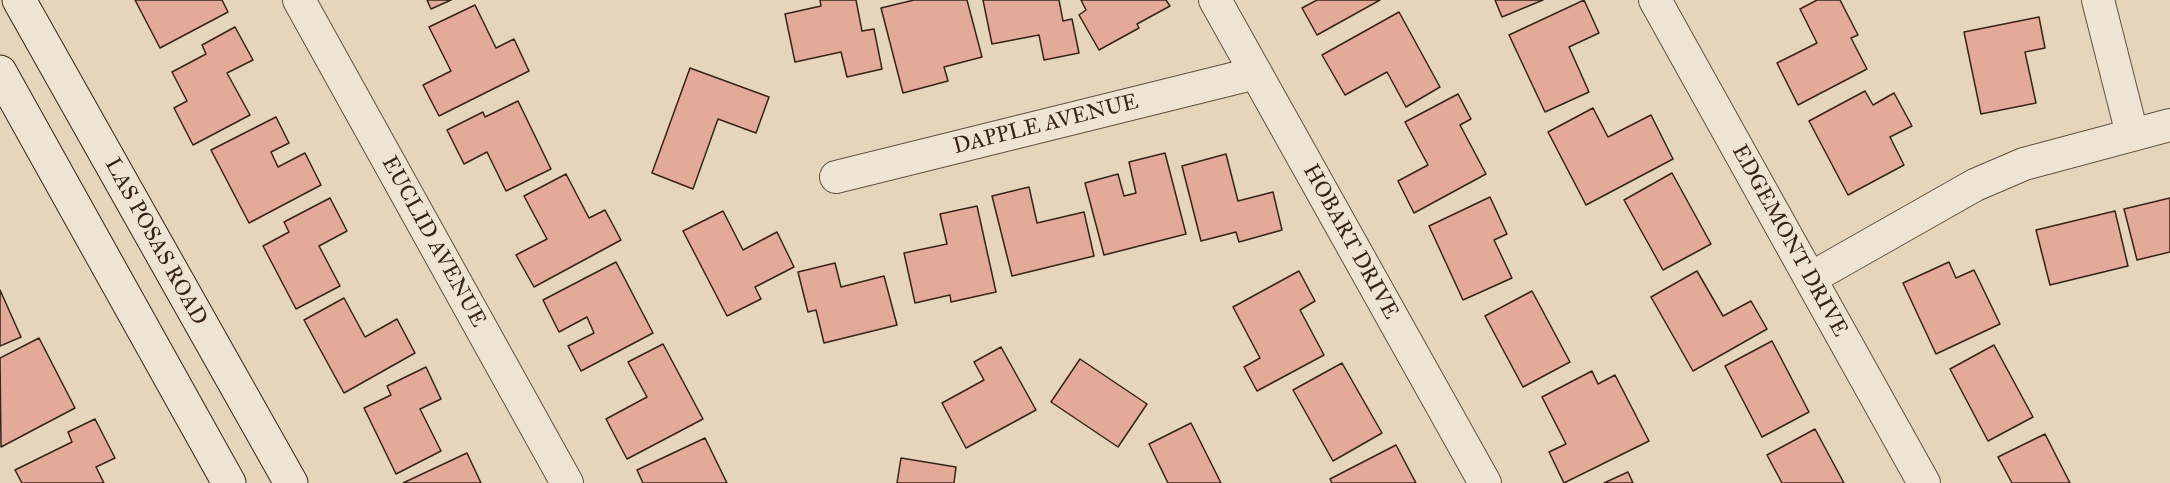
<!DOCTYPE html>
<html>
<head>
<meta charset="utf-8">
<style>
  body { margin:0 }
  canvas { display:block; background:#e5d6bb }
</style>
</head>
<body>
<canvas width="2170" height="483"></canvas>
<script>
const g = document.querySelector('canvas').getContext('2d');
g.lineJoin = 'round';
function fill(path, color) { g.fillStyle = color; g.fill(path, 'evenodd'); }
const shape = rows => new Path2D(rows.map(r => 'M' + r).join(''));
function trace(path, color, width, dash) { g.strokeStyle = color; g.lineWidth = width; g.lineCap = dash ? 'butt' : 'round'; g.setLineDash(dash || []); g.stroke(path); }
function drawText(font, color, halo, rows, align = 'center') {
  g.font = font + ' "IM FELL Great Primer",serif'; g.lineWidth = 4.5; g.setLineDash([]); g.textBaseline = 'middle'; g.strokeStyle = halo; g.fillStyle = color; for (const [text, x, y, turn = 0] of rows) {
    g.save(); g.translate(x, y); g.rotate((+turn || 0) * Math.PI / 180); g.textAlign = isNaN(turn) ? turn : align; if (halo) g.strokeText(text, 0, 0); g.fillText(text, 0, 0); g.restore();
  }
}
const building = shape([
  [135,0,222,0,228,12,160,48,135,0],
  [427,0,451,0,431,9,427,0],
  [820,0,856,0,862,31,874,29,882,69,847,77,841,52,795,62,785,14,821,6,820,0],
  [914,0,967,0,982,57,944,67,948,81,903,93,881,8,914,0],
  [983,0,1059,0,1063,21,1072,19,1079,53,1044,60,1039,35,992,44,983,0],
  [1081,0,1166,0,1170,6,1137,24,1139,28,1099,50,1079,15,1086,10,1081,0],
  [1317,0,1380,0,1317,35,1302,8,1317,0],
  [1495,0,1543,0,1502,17,1495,0],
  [1584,0,1599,33,1569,47,1589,92,1545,112,1509,35,1584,0],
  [1817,0,1840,0,1858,35,1851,38,1867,69,1798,105,1777,63,1817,43,1800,9,1817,0],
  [475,5,496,48,514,39,529,71,439,116,423,85,451,71,429,27,475,5],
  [1399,12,1440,87,1406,107,1387,72,1345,95,1322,55,1399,12],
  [2039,17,2045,48,2025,52,2036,103,1981,114,1964,32,2039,17],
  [235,27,253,60,227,73,250,115,193,145,174,108,187,101,172,72,206,54,202,45,235,27],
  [690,68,769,97,756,133,718,119,693,189,652,173,690,68],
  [1865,91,1873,105,1894,93,1912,126,1890,137,1904,165,1848,195,1809,121,1865,91],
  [1458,94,1471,119,1460,125,1486,174,1414,213,1398,181,1428,165,1405,122,1458,94],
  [518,101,551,169,506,191,487,152,464,164,447,130,483,112,485,117,518,101],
  [1593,108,1608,137,1651,115,1673,159,1586,205,1548,132,1593,108],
  [276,117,289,143,271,152,278,167,305,153,321,185,249,223,211,150,276,117],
  [1165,153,1186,234,1104,255,1085,183,1118,174,1124,196,1136,193,1129,162,1165,153],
  [1226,154,1238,201,1273,192,1282,230,1239,242,1236,232,1201,241,1182,166,1226,154],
  [1672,173,1711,244,1663,270,1624,200,1672,173],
  [566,174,589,218,605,210,621,240,534,287,516,255,547,239,524,196,566,174],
  [1029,187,1037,223,1084,212,1094,256,1012,276,992,196,1029,187],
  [1490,197,1507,234,1494,240,1512,278,1463,300,1429,226,1490,197],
  [330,198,347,231,319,246,340,286,296,309,263,246,289,232,284,222,330,198],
  [2170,198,2170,252,2137,260,2124,209,2170,198],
  [977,206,996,292,951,302,950,295,915,303,904,253,947,244,940,214,977,206],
  [723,211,743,250,777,232,794,267,755,287,761,299,727,316,683,231,723,211],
  [2115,211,2128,266,2050,285,2036,230,2115,211],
  [616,262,653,333,581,371,568,346,594,333,587,317,559,332,543,300,616,262],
  [1949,262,1956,278,1974,270,2000,324,1936,354,1903,283,1949,262],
  [835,263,841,287,884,276,897,325,824,343,816,310,808,312,798,272,835,263],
  [1299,271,1315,301,1300,310,1324,355,1257,391,1244,367,1260,358,1233,307,1299,271],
  [1697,271,1723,316,1751,301,1767,329,1693,371,1651,297,1697,271],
  [0,290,21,337,0,346,0,290],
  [1532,291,1570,362,1523,387,1485,316,1532,291],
  [344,298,365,337,397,319,415,353,344,393,304,320,344,298],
  [39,338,75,408,1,447,0,358,39,338],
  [1772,341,1809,412,1762,437,1725,366,1772,341],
  [663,344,703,419,627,459,606,419,647,397,628,362,663,344],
  [1994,345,2033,417,1988,441,1950,369,1994,345],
  [1001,347,1036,410,966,448,942,403,984,380,974,362,1001,347],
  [1080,359,1147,404,1118,447,1051,402,1080,359],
  [1342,363,1382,433,1333,461,1293,390,1342,363],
  [426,367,441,399,420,409,441,451,396,474,364,408,391,395,387,386,426,367],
  [1592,371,1598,384,1615,375,1649,441,1564,483,1549,452,1566,444,1542,397,1592,371],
  [95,419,115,458,96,467,104,483,22,483,15,470,72,442,68,432,95,419],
  [1191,423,1221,483,1168,483,1149,444,1191,423],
  [1815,429,1844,483,1782,483,1767,455,1815,429],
  [2045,434,2070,483,2012,483,1998,457,2045,434],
  [705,438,727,483,643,483,637,470,705,438],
  [1396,445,1416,483,1332,483,1330,479,1396,445],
  [467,453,481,483,403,483,467,453],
  [901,458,956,467,954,483,897,483,901,458],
  [1628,472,1633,483,1604,483,1628,472]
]);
const minor = shape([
  [299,0,567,483],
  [1215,0,1485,483],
  [1655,0,1924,483],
  [2098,0,2132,134],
  [836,177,1256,73],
  [1811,278,1975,185,2024,164,2170,125]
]);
const secondary = shape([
  [19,0,291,483],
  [0,72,229,483]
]);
const streetNames = [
  ["DAPPLE AVENUE",1046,125,-14],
  ["EDGEMONT DRIVE",1789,241,61],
  ["LAS POSAS ROAD",155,242,61],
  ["EUCLID AVENUE",433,242,61],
  ["HOBART DRIVE",1350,242,61]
];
fill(building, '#e3aa99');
trace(building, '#372318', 1.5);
trace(minor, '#625041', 34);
trace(secondary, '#372318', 35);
trace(minor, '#eee4d3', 32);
trace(secondary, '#eee4d3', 33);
drawText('22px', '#372318', '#eee4d3', streetNames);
</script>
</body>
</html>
